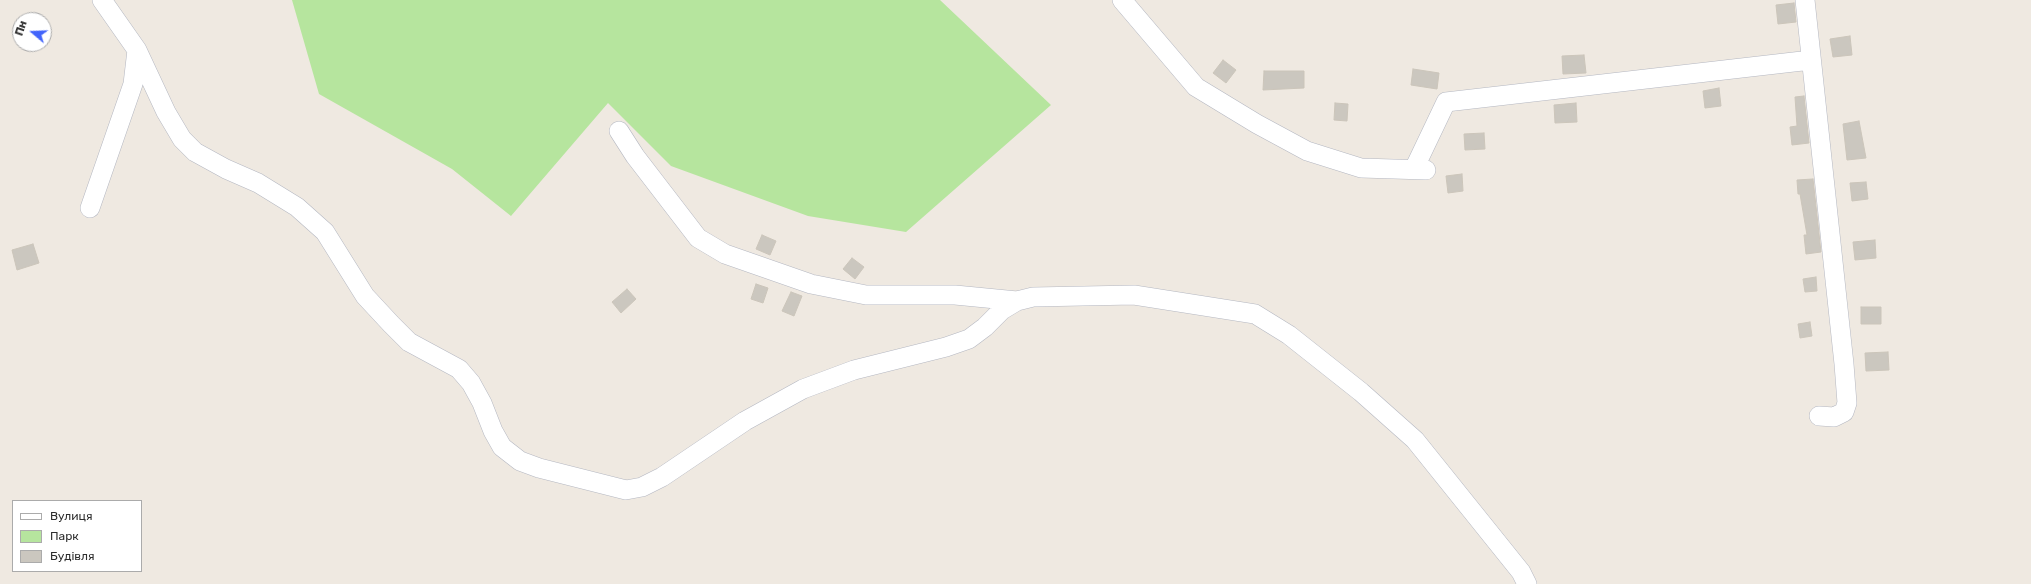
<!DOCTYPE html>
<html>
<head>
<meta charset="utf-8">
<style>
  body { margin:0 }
  #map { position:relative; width:2031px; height:584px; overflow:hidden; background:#efe9e1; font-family:Rubik,sans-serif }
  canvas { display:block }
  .legend { position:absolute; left:12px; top:500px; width:130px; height:72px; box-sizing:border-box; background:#fff; border:1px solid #ababab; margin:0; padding:5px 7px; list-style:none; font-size:12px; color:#2e2e2e }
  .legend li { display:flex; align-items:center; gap:8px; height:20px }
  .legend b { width:20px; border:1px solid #ababab }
  .north { position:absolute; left:12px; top:12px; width:40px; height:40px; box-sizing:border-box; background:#fff; border:1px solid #ababab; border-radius:50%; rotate:289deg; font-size:11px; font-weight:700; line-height:16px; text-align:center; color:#2e2e2e }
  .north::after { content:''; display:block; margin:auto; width:14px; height:18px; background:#4264fb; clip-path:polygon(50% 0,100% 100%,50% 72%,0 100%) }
</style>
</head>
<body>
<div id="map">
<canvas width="2031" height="584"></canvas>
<ul class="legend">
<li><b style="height:5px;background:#fff"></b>Вулиця</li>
<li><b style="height:11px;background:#b6e59e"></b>Парк</li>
<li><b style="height:11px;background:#cbc7bf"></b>Будівля</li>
</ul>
<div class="north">Пн</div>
</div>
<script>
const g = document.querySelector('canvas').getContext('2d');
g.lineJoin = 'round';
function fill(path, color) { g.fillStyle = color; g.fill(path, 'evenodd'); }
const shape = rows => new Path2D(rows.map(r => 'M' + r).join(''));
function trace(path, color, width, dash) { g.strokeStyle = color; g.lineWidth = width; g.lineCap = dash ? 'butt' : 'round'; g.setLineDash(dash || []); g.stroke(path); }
const green = shape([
  [292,0,940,0,1051,105,906,232,808,216,671,166,608,103,511,216,452,169,319,94]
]);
const building = shape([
  [1794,3,1796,22,1778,24,1776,5,1794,3],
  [1850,36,1852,55,1833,57,1830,39,1850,36],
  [1584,55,1586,73,1563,74,1562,56,1584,55],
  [1223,60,1236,70,1226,83,1213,73,1223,60],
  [1413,69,1439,73,1437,89,1411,85,1413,69],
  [1264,71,1304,71,1304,88,1263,90,1264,71],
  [1719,88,1721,106,1705,108,1703,91,1719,88],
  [1804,96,1809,143,1792,145,1790,127,1797,126,1795,97,1804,96],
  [1335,103,1348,104,1347,121,1334,120,1335,103],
  [1576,103,1577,122,1555,123,1554,105,1576,103],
  [1859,121,1866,158,1847,160,1843,124,1859,121],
  [1484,133,1485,149,1465,150,1464,134,1484,133],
  [1462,174,1463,191,1448,193,1446,176,1462,174],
  [1813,179,1821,252,1806,254,1804,235,1807,235,1800,194,1798,194,1797,180,1813,179],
  [1866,182,1868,199,1852,201,1850,183,1866,182],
  [762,235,776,241,770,255,756,249,762,235],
  [1875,240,1876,258,1855,260,1853,242,1875,240],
  [33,244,39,263,17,270,12,250,33,244],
  [852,258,864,267,855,279,843,269,852,258],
  [1816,277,1817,291,1805,292,1803,279,1816,277],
  [756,284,768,288,763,303,751,299,756,284],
  [627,289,636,299,621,313,612,302,627,289],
  [791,292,802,296,794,316,782,311,791,292],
  [1861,307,1881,307,1881,324,1861,324,1861,307],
  [1810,322,1812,336,1800,338,1798,324,1810,322],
  [1888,352,1889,370,1866,371,1865,353,1888,352]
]);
const minor = shape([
  [102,0,137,50,166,112,182,139,195,152,226,169,258,183,297,207,325,232,365,296,391,324,409,342,459,369,471,383,482,403,493,431,502,447,520,461,539,468,626,490,642,487,662,477,745,421,803,389,854,370,946,347,969,339,985,327,1002,310,1017,301,1033,297,1134,295,1255,314,1289,335,1361,392,1415,440,1521,572,1527,584],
  [1122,0,1196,87,1257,124,1307,151,1361,168,1426,170],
  [1805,0,1844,364,1847,403,1844,412,1834,417,1819,416],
  [619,131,635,156,698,238,725,254,811,284,866,295,955,295,1017,301],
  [1414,169,1446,102,1811,60],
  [90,208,133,84,137,50]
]);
fill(green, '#b6e59e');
fill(building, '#cbc7bf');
trace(building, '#cbc5ba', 1);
trace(minor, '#b4b7c1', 20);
trace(minor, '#fff', 19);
</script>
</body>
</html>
